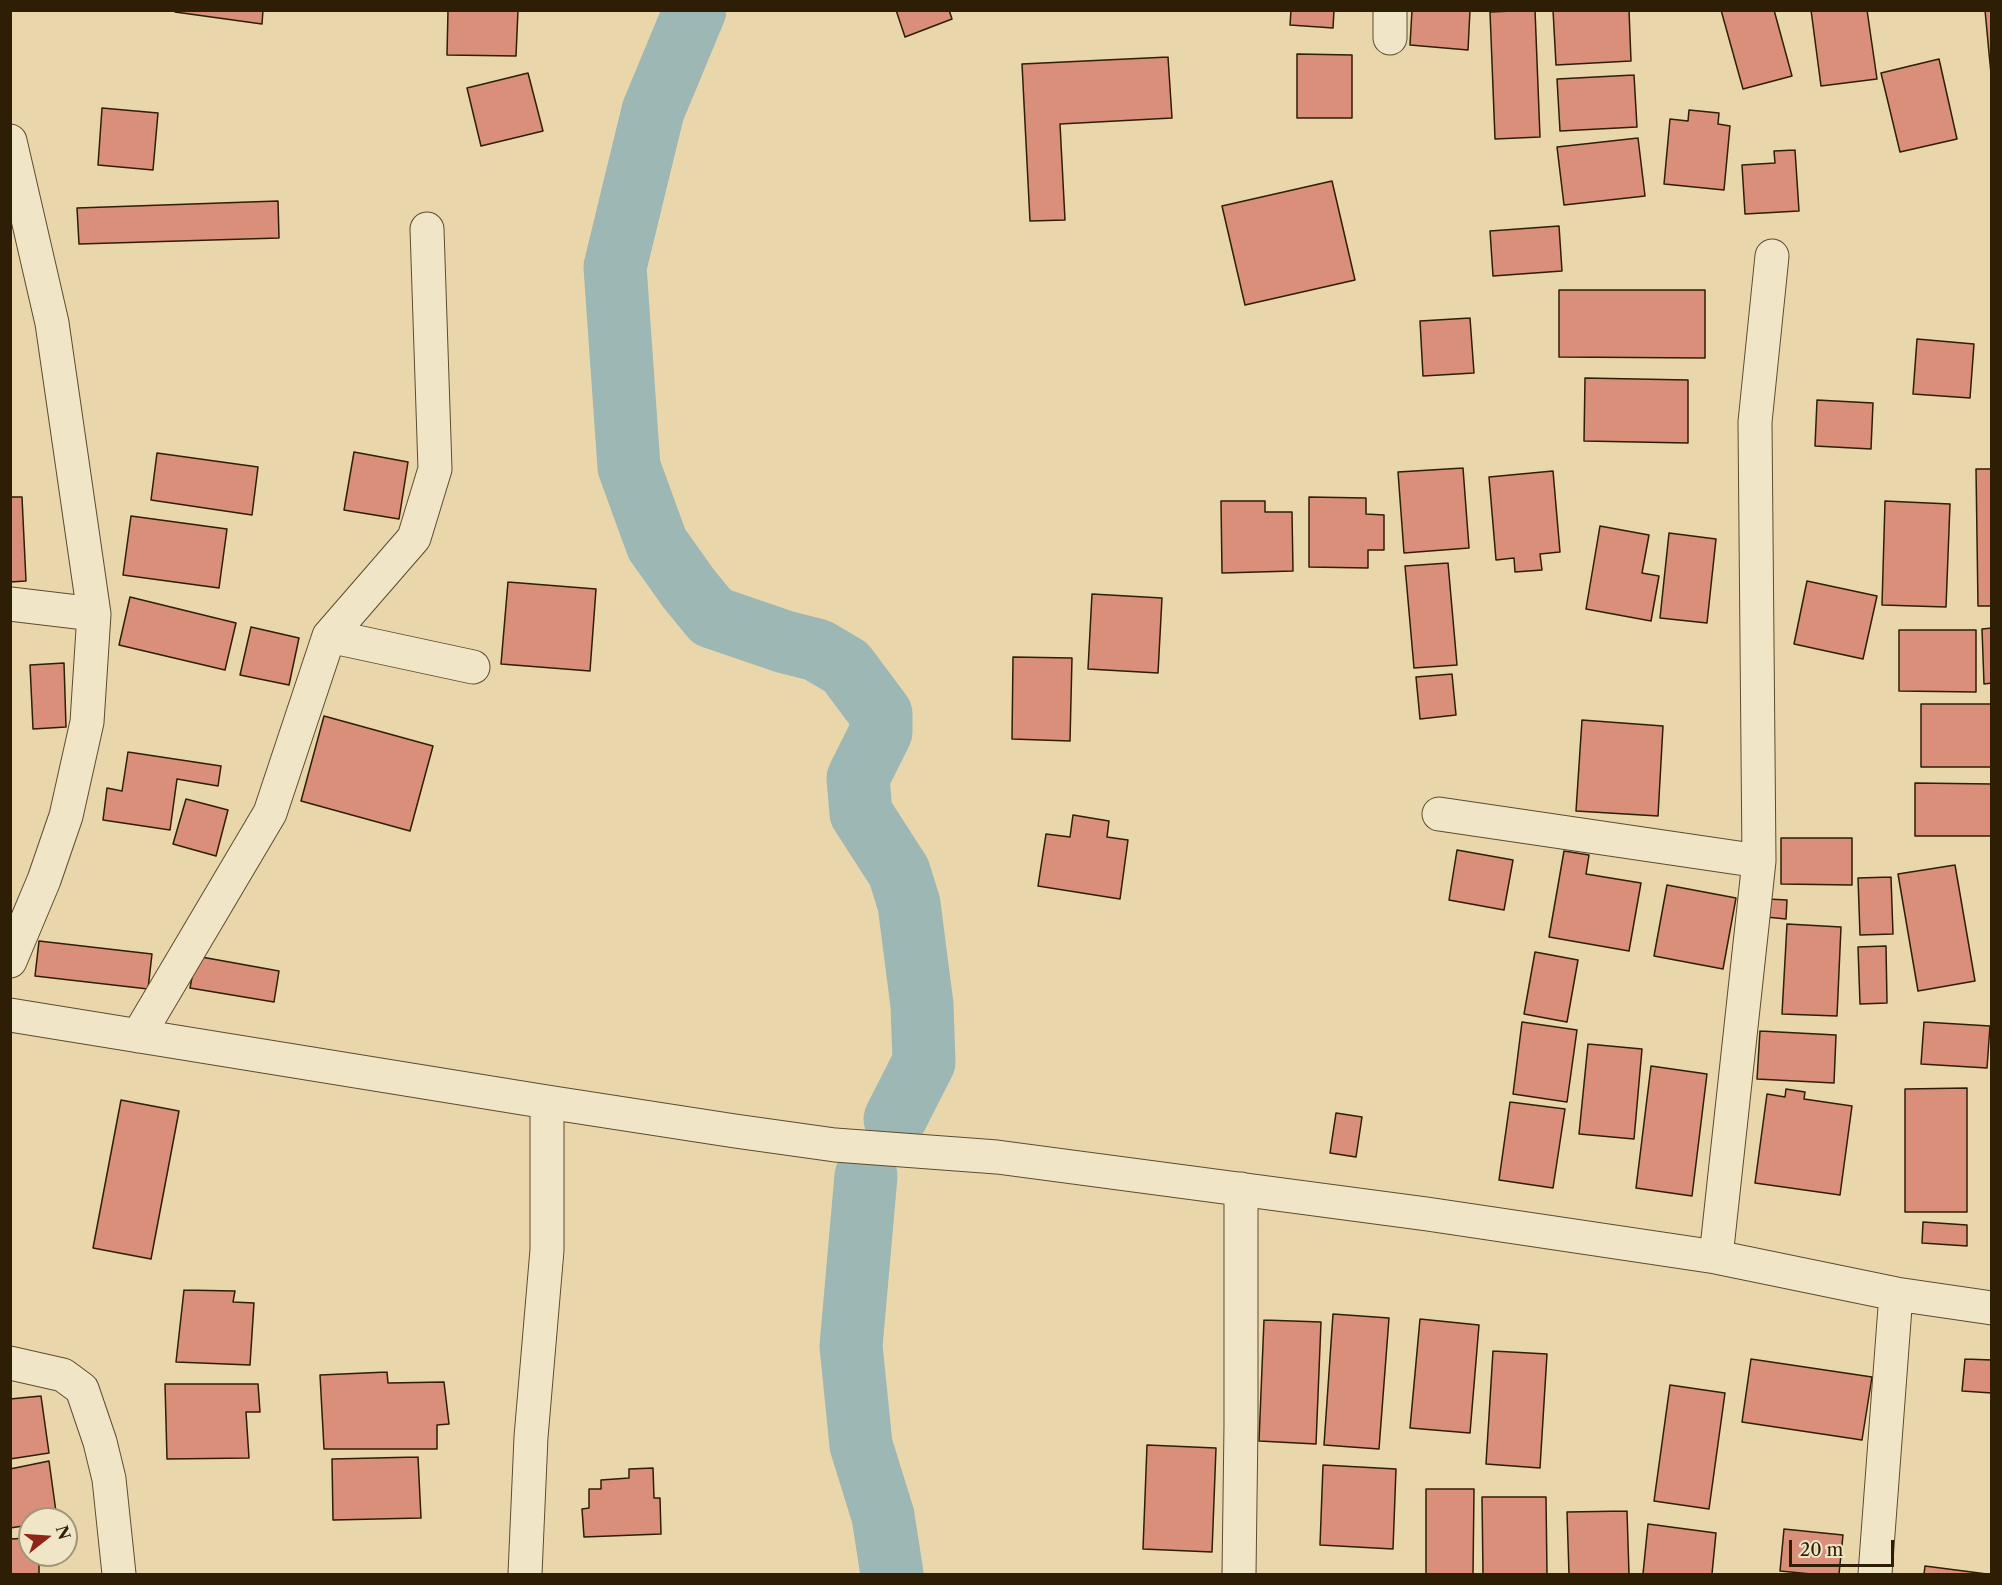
<!DOCTYPE html>
<html>
<head>
<meta charset="utf-8">
<style>
  body { margin:0 }
  #map { position:relative; width:2002px; height:1585px; overflow:hidden; background:#e9d7ab; font-family:"Libre Caslon Text",serif }
  canvas { display:block }
  .frame { position:absolute; inset:0; border:12px solid #2e1e06; pointer-events:none }
  .north { position:absolute; left:18px; top:1507px; width:60px; height:60px; box-sizing:border-box; background:#f1e5c8; border:2px solid #a3957a; border-radius:50%; rotate:73deg; font-size:16px; font-weight:700; line-height:24px; text-align:center; color:#2e1e06 }
  .north::after { content:''; display:block; margin:auto; width:21px; height:27px; background:#8f2418; clip-path:polygon(50% 0,100% 100%,50% 72%,0 100%) }
  .scale { position:absolute; left:1789px; top:1540px; width:105px; height:27px; box-sizing:border-box; border:3px solid #2e1e06; border-top:0; padding-left:8px; font-size:18px; line-height:21px; white-space:nowrap; color:#2e1e06; -webkit-text-stroke:4px #f1e5c8; paint-order:stroke }
</style>
</head>
<body>
<div id="map">
<canvas width="2002" height="1585"></canvas>
<div class="frame"></div>
<div class="north">N</div>
<div class="scale">20 m</div>
</div>
<script>
const g = document.querySelector('canvas').getContext('2d');
g.lineJoin = 'round';
const shape = rows => new Path2D(rows.map(r => 'M' + r).join(''));
function trace(path, color, width, dash) { g.strokeStyle = color; g.lineWidth = width; g.lineCap = dash ? 'butt' : 'round'; g.setLineDash(dash || []); g.stroke(path); }
function fill(path, color) { g.fillStyle = color; g.fill(path, 'evenodd'); }
const river = shape([
  [695,10,653,111,615,267,629,467,657,544,689,589,712,617,785,642,817,650,846,667,881,714,881,732,858,778,861,813,899,872,909,904,922,1005,924,1062,895,1119],
  [866,1176,851,1346,861,1445,883,1516,892,1574]
]);
const building = shape([
  [176,10,263,10,262,24,175,12,176,10],
  [448,10,518,10,516,56,447,55,448,10],
  [896,10,949,10,952,19,905,37,896,10],
  [1291,10,1334,10,1333,28,1290,25,1291,10],
  [1412,10,1470,10,1468,50,1410,45,1412,10],
  [1535,10,1540,137,1495,139,1490,12,1535,10],
  [1553,10,1629,10,1631,61,1556,65,1553,10],
  [1721,10,1774,10,1792,76,1743,89,1721,10],
  [1811,10,1867,10,1877,79,1821,86,1811,10],
  [1985,10,1992,10,1992,84,1989,53,1985,10],
  [1297,54,1352,55,1352,118,1297,118,1297,54],
  [1168,57,1172,118,1060,124,1065,220,1030,221,1022,64,1168,57],
  [1939,59,1957,139,1900,152,1881,73,1939,59],
  [528,73,543,131,481,146,467,88,528,73],
  [1634,75,1637,127,1560,131,1557,79,1634,75],
  [102,108,158,113,153,170,98,165,102,108],
  [1689,110,1719,113,1718,124,1730,126,1724,190,1664,184,1670,119,1688,121,1689,110],
  [1638,138,1645,196,1564,205,1557,147,1638,138],
  [1795,150,1799,211,1745,214,1742,165,1775,163,1774,151,1795,150],
  [1332,181,1355,280,1245,305,1222,206,1332,181],
  [278,201,279,238,79,244,77,208,278,201],
  [1559,226,1562,271,1493,276,1490,231,1559,226],
  [1559,290,1705,290,1705,358,1559,357,1559,290],
  [1470,318,1474,373,1423,376,1420,321,1470,318],
  [1917,339,1974,344,1970,398,1913,394,1917,339],
  [1585,378,1688,380,1688,443,1584,441,1585,378],
  [1817,400,1873,403,1871,449,1815,446,1817,400],
  [354,452,408,462,399,519,344,510,354,452],
  [157,453,258,467,252,515,151,500,157,453],
  [1463,468,1469,548,1404,553,1398,472,1463,468],
  [1976,469,1992,469,1992,606,1978,606,1976,469],
  [1553,471,1560,552,1540,554,1542,570,1515,572,1514,558,1496,560,1489,477,1553,471],
  [10,497,22,497,26,581,10,582,10,497],
  [1309,497,1366,498,1366,514,1384,515,1384,550,1368,550,1368,568,1309,567,1309,497],
  [1221,501,1265,501,1265,512,1292,512,1293,571,1222,573,1221,501],
  [1885,501,1950,504,1946,607,1882,605,1885,501],
  [131,516,227,529,219,588,123,575,131,516],
  [1600,526,1649,535,1642,573,1659,576,1651,621,1586,609,1600,526],
  [1669,533,1716,539,1707,623,1660,618,1669,533],
  [1448,563,1457,665,1414,668,1405,566,1448,563],
  [1807,581,1877,596,1863,659,1794,644,1807,581],
  [508,582,596,589,590,671,501,664,508,582],
  [1092,594,1162,598,1158,673,1088,669,1092,594],
  [130,597,236,623,225,670,119,645,130,597],
  [251,627,299,638,289,685,240,675,251,627],
  [1992,628,1992,683,1984,684,1982,629,1992,628],
  [1899,630,1976,630,1976,692,1899,691,1899,630],
  [1013,657,1072,658,1070,741,1012,739,1013,657],
  [64,663,66,727,33,729,30,665,64,663],
  [1452,674,1456,715,1420,719,1416,677,1452,674],
  [1921,704,1992,704,1992,767,1921,767,1921,704],
  [324,716,433,746,410,831,301,801,324,716],
  [1582,720,1663,726,1658,816,1576,811,1582,720],
  [128,752,221,766,218,786,177,779,170,830,103,820,107,788,122,791,128,752],
  [1915,783,1992,784,1992,836,1915,836,1915,783],
  [186,799,228,810,216,856,173,844,186,799],
  [1073,815,1109,821,1107,837,1128,840,1120,899,1038,886,1046,834,1070,837,1073,815],
  [1781,838,1852,838,1852,885,1781,884,1781,838],
  [1457,850,1513,860,1504,910,1449,900,1457,850],
  [1564,851,1589,855,1586,874,1641,883,1629,951,1549,937,1564,851],
  [1955,865,1975,981,1918,991,1898,874,1955,865],
  [1891,877,1893,934,1860,935,1858,878,1891,877],
  [1667,885,1736,898,1723,969,1654,956,1667,885],
  [1768,899,1787,900,1786,919,1766,917,1768,899],
  [1787,924,1841,927,1837,1016,1782,1014,1787,924],
  [39,941,152,954,148,989,35,976,39,941],
  [1886,946,1887,1003,1860,1004,1858,947,1886,946],
  [1535,952,1578,960,1567,1022,1524,1014,1535,952],
  [196,956,279,971,274,1002,190,988,196,956],
  [1522,1022,1577,1030,1567,1102,1513,1094,1522,1022],
  [1924,1022,1990,1026,1987,1068,1921,1064,1924,1022],
  [1760,1031,1836,1035,1834,1083,1757,1079,1760,1031],
  [1588,1044,1642,1049,1634,1139,1579,1134,1588,1044],
  [1651,1066,1707,1074,1692,1196,1636,1188,1651,1066],
  [1967,1088,1967,1212,1905,1212,1905,1089,1967,1088],
  [1786,1089,1805,1092,1804,1099,1852,1106,1840,1195,1755,1183,1767,1094,1785,1097,1786,1089],
  [121,1100,179,1111,151,1259,93,1248,121,1100],
  [1510,1102,1565,1109,1553,1188,1499,1180,1510,1102],
  [1336,1113,1362,1117,1356,1157,1330,1153,1336,1113],
  [1923,1222,1967,1225,1967,1246,1922,1243,1923,1222],
  [184,1290,235,1291,233,1302,254,1303,250,1365,176,1362,184,1290],
  [1333,1314,1389,1318,1379,1449,1324,1445,1333,1314],
  [1420,1319,1479,1325,1470,1433,1410,1428,1420,1319],
  [1264,1320,1321,1322,1316,1444,1259,1441,1264,1320],
  [1493,1351,1547,1354,1540,1468,1486,1464,1493,1351],
  [1751,1359,1872,1377,1862,1440,1742,1422,1751,1359],
  [1965,1359,1992,1360,1992,1393,1962,1391,1965,1359],
  [387,1372,388,1383,444,1382,449,1424,437,1425,437,1449,324,1449,320,1375,387,1372],
  [165,1384,258,1384,260,1412,246,1412,249,1458,167,1459,165,1384],
  [1670,1385,1725,1393,1709,1509,1654,1501,1670,1385],
  [41,1396,49,1453,10,1459,10,1399,41,1396],
  [1147,1445,1216,1448,1212,1552,1143,1549,1147,1445],
  [418,1457,421,1518,333,1520,332,1459,418,1457],
  [49,1461,57,1519,30,1519,30,1525,10,1528,10,1469,49,1461],
  [1323,1465,1396,1469,1393,1549,1320,1545,1323,1465],
  [653,1468,654,1498,660,1498,661,1534,584,1537,582,1509,589,1508,589,1489,601,1489,601,1480,629,1478,629,1469,653,1468],
  [1426,1489,1474,1489,1473,1574,1426,1574,1426,1489],
  [1482,1497,1546,1497,1547,1574,1483,1574,1482,1497],
  [1627,1511,1629,1574,1569,1574,1567,1512,1627,1511],
  [1648,1524,1716,1533,1712,1574,1643,1574,1648,1524],
  [1784,1529,1843,1535,1839,1574,1811,1574,1780,1571,1784,1529],
  [30,1538,30,1555,39,1555,39,1574,10,1574,10,1539,30,1538],
  [1925,1566,1987,1574,1924,1574,1925,1566]
]);
const minor = shape([
  [1390,38,1390,10],
  [10,141,52,323,94,614,87,722,66,816,44,880,10,961],
  [10,604,94,614],
  [329,636,414,538,435,469,427,229],
  [1439,814,1759,861],
  [10,1015,547,1102,735,1131,835,1145,997,1157,1427,1214,1716,1257,1896,1294,1992,1308],
  [138,1036,270,813,329,636,473,667],
  [1716,1257,1759,861,1755,422,1772,256],
  [10,1363,63,1375,82,1389,100,1442,109,1479,119,1574],
  [525,1574,531,1437,547,1250,547,1102],
  [1239,1574,1241,1425,1241,1189],
  [1875,1574,1896,1294]
]);
trace(river, '#9cb7b4', 63);
fill(building, '#d98f79');
trace(building, '#2e1e06', 1.5);
trace(minor, '#5d4c2f', 35);
trace(minor, '#f1e5c8', 33);
</script>
</body>
</html>
